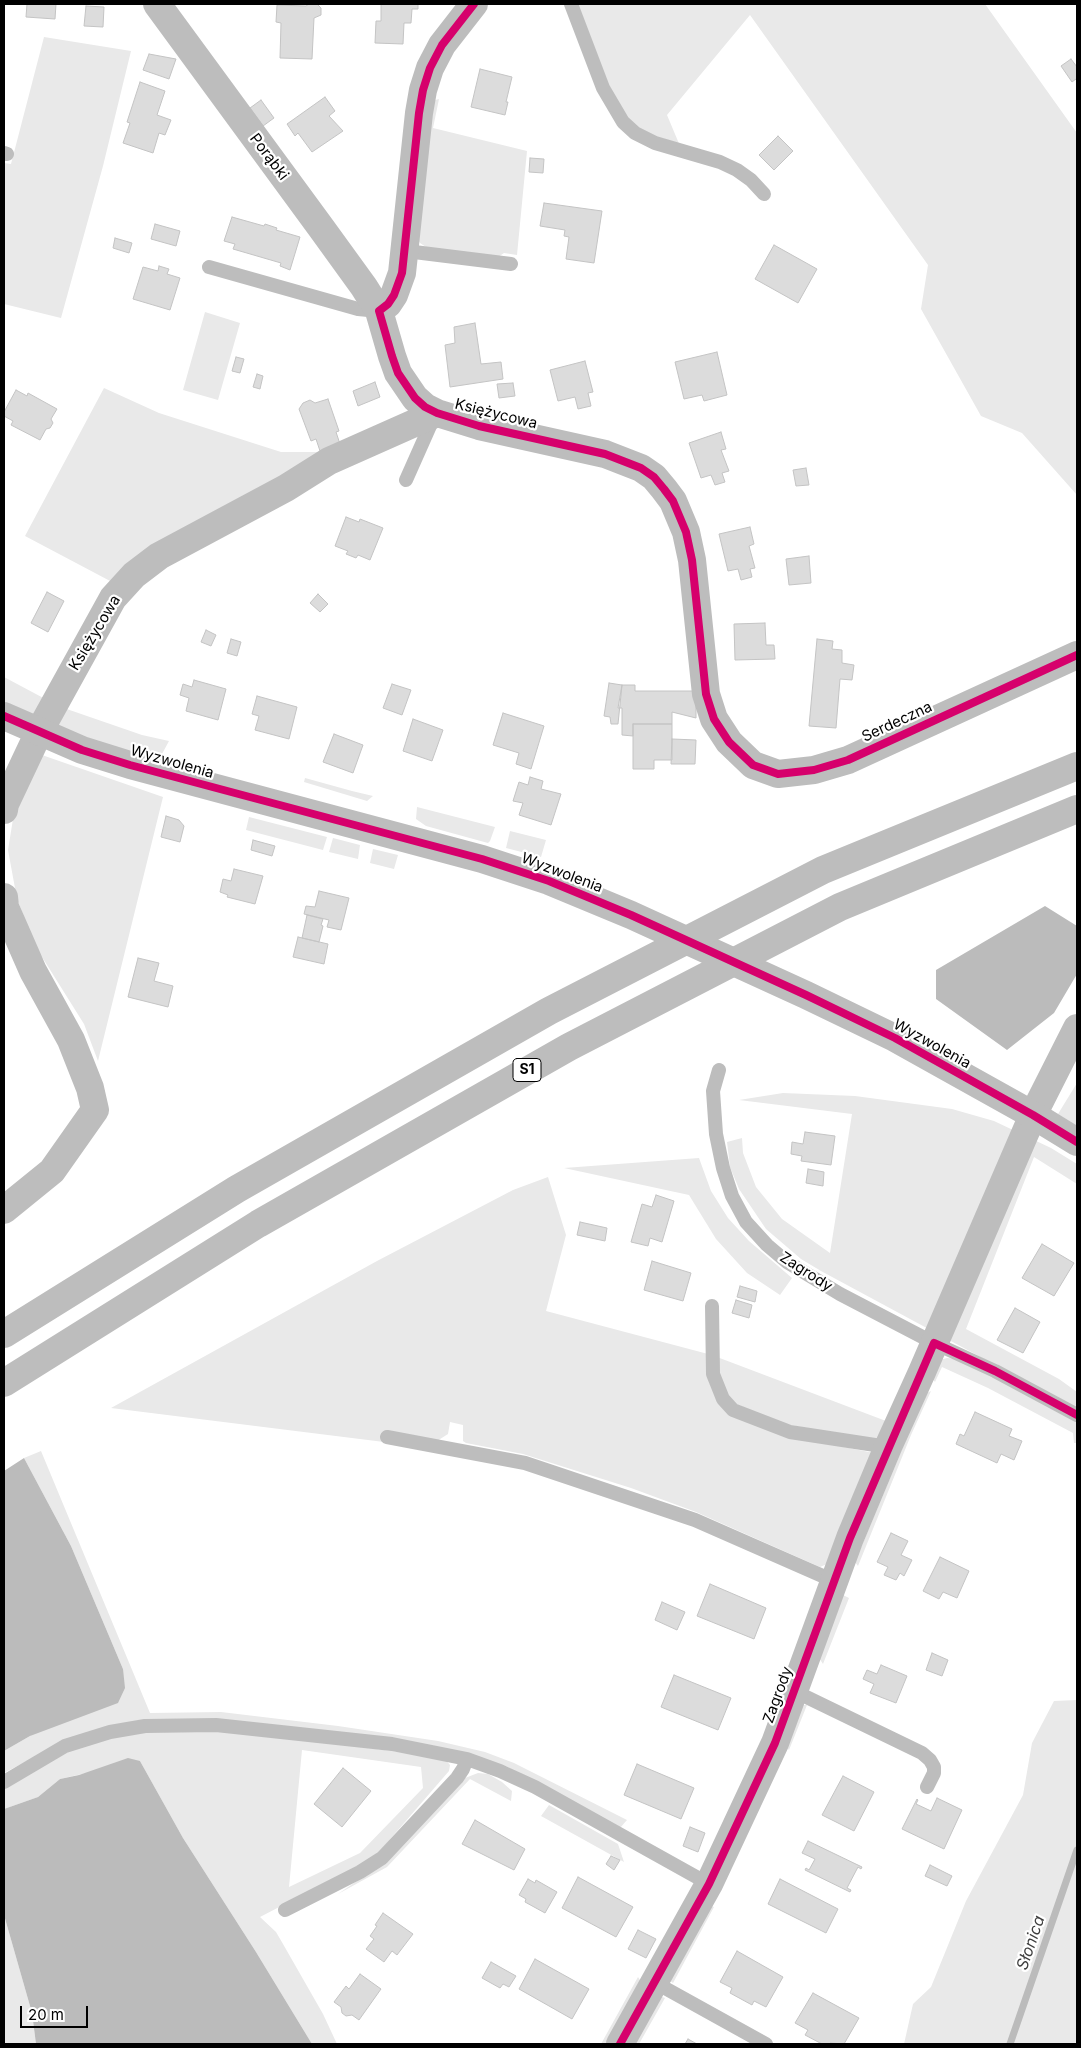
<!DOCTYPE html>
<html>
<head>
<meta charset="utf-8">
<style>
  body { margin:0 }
  #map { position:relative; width:1081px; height:2048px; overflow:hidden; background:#fff; font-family:Inter,sans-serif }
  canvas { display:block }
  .frame { position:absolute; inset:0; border:5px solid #000; pointer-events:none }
  .scale { position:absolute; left:20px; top:2006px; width:68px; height:22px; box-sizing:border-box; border:2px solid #000; border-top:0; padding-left:6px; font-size:15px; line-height:18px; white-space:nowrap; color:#000; -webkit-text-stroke:4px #fff; paint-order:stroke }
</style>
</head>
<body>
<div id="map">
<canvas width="1081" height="2048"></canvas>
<div class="frame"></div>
<div class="scale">20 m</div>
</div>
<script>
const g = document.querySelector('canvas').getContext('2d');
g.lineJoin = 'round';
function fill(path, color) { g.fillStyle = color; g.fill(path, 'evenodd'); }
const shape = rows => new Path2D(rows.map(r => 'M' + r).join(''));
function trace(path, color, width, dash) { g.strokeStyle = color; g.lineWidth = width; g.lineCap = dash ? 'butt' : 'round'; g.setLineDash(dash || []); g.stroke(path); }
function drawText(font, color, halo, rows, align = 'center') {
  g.font = font + ' Inter,sans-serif'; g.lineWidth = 4.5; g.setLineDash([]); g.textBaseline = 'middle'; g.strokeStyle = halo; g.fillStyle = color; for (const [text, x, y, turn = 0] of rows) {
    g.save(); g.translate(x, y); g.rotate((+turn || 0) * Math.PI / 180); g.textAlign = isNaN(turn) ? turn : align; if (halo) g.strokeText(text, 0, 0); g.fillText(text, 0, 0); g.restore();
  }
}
const green = shape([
  [578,4,985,4,1077,133,1077,495,1022,433,981,416,921,309,928,265,750,15,667,115,680,146,642,131,629,121,609,90],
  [44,37,131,51,103,166,61,318,4,304,4,163,11,164],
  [439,99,433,128,527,151,517,255,504,253,498,257,426,247,420,243,416,236,431,101],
  [205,312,240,323,218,400,183,390],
  [104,388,159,413,281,452,324,452,112,582,25,536],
  [4,677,49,701,39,719,4,702],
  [58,706,142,735,169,741,162,754,156,759,147,759,52,725],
  [39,754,163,797,98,1061,84,1024,37,949,17,899,8,850,13,819],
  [305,778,352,791,373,796,367,801,304,782],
  [417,807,495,827,490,841,488,843,426,826,416,819],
  [249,817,327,837,323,850,246,830],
  [510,831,546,840,541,857,506,848],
  [333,838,360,845,358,859,329,852],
  [373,849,398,855,394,869,370,863],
  [1077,1083,1077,1126,1058,1114],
  [783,1093,855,1096,952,1109,994,1121,1051,1148,1077,1164,1077,1184,1034,1157,966,1329,1059,1379,1077,1392,1077,1409,821,1271,801,1259,766,1229,739,1189,730,1167,727,1142,742,1138,743,1153,756,1187,782,1219,830,1253,852,1114,739,1100],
  [699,1158,711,1191,728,1218,749,1241,792,1278,780,1295,747,1273,716,1239,689,1195,564,1168],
  [548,1177,566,1235,546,1311,708,1354,709,1382,714,1394,784,1435,874,1453,827,1564,820,1567,696,1512,631,1488,523,1454,466,1443,463,1441,463,1425,450,1422,448,1434,437,1441,384,1442,111,1408,377,1261,513,1190],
  [717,1357,886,1421,880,1436,873,1440,780,1423,732,1402,720,1381],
  [947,1358,958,1359,979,1369,1077,1422,1077,1443,1074,1443,1073,1433,988,1388,942,1367,935,1382,931,1377,940,1360],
  [931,1391,911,1435,858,1566,855,1562,925,1394],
  [41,1451,150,1713,221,1712,338,1726,438,1741,485,1752,514,1763,627,1820,620,1828,508,1767,435,1746,362,1735,175,1719,44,1752,4,1773,4,1751,30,1736,123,1669,71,1546,24,1458],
  [841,1594,849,1598,823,1664,819,1658],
  [1077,1700,1077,2044,904,2044,913,2004,931,1987,966,1901,1023,1795,1032,1743,1054,1701],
  [799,1705,807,1705,789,1750,784,1744],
  [228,1731,434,1756,445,1759,450,1765,449,1771,379,1852,358,1866,260,1917,276,1932,283,1944,323,2014,337,2044,312,2044,256,1952,183,1838,140,1761,60,1779,38,1797,4,1809,4,1788,73,1749,128,1732],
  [302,1750,421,1767,423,1788,360,1853,289,1887],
  [478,1773,488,1774,502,1782,512,1791,511,1801,470,1779,387,1867,338,1894,386,1861,465,1778],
  [549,1805,618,1844,624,1862,541,1816],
  [709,1905,714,1907,673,1983,669,1980],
  [4,1915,32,2013,36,2044,4,2044],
  [638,1977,642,1983,609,2044,601,2044],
  [660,1996,665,1998,639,2044,633,2044]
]);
const water = shape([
  [1045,906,1077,926,1077,974,1054,1013,1007,1050,936,999,936,970],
  [24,1458,71,1546,123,1669,125,1688,118,1703,30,1736,4,1751,4,1471],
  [128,1758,140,1761,183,1838,256,1952,312,2044,36,2044,32,2013,4,1915,4,1809,38,1797,60,1779,79,1775]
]);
const stream = shape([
  [1010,2044,1077,1850]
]);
const building = shape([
  [27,4,56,4,55,19,26,17,27,4],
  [309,4,317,4,321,8,321,15,314,18,312,59,280,58,281,23,276,22,277,5,306,6,309,4],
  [381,4,418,4,418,9,412,9,411,23,404,23,403,44,375,43,376,21,381,21,381,4],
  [86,6,104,7,103,27,84,26,86,6],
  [149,54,176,59,169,79,143,70,149,54],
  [1071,59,1077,67,1077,81,1076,79,1072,82,1061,66,1071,59],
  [480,69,512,77,506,102,508,102,505,115,471,107,480,69],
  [140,82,165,91,157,115,171,120,165,135,159,133,153,153,123,143,130,123,127,122,140,82],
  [325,97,335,111,329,116,343,131,312,152,298,133,295,136,287,124,325,97],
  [261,100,274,118,263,126,250,108,261,100],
  [778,136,793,151,774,170,759,155,778,136],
  [530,158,544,159,543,173,529,172,530,158],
  [544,203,602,211,594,263,566,259,569,237,564,236,565,230,540,226,544,203],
  [232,217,264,226,265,224,277,228,276,230,300,237,290,270,280,266,281,263,233,249,235,244,224,241,232,217],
  [155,224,180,231,176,246,151,239,155,224],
  [115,238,132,243,129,253,113,248,115,238],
  [774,245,817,269,798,303,755,279,774,245],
  [159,266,169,269,167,274,180,278,170,310,133,299,143,267,158,271,159,266],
  [475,323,481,364,501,362,503,379,450,387,445,345,455,343,454,327,475,323],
  [717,352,727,395,704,401,702,395,684,399,675,362,717,352],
  [236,357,244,359,240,373,232,371,236,357],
  [585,361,593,392,588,393,591,406,578,409,575,397,558,401,550,370,585,361],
  [257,374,263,376,260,389,253,387,257,374],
  [375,382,380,397,358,406,353,391,375,382],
  [513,383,515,396,499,398,497,384,513,383],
  [16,390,27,396,28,393,57,409,51,419,53,423,50,428,46,429,40,440,11,425,13,421,4,416,4,412,16,390],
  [328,399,339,431,336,432,340,444,320,451,316,439,311,441,299,409,303,403,310,400,315,403,328,399],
  [721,432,726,449,721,450,729,471,722,473,725,482,715,485,711,475,701,478,689,443,721,432],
  [806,468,809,485,796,486,793,470,806,468],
  [346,517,359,522,360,519,383,528,370,560,358,555,356,558,346,554,348,551,335,546,346,517],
  [750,527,754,544,749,546,755,568,750,569,752,577,741,580,738,569,728,571,719,534,750,527],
  [809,556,811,583,789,585,786,559,809,556],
  [47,592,64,601,48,632,31,623,47,592],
  [318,594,328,604,320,612,310,603,318,594],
  [765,623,766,645,774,645,775,659,735,660,734,624,765,623],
  [206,630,216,635,211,646,201,642,206,630],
  [231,639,241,642,237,656,227,653,231,639],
  [817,639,833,641,832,649,842,650,842,663,854,665,852,680,840,679,836,728,809,726,817,639],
  [194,680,226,689,218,720,186,711,189,698,180,695,183,684,192,687,194,680],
  [609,683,622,685,618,724,611,724,610,717,604,716,609,683],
  [392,684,411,690,402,715,383,708,392,684],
  [622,685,635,685,635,691,696,691,696,718,672,712,672,724,633,724,633,736,622,735,622,708,618,708,622,685],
  [257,696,297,707,289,739,255,730,259,716,252,714,257,696],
  [503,713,544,726,531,769,516,764,519,753,493,745,503,713],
  [413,719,443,730,432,761,403,751,413,719],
  [633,724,672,724,672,760,654,760,654,769,633,769,633,724],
  [334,734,363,745,353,773,323,762,334,734],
  [672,739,696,740,695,764,671,764,672,739],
  [530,777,543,781,541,789,561,794,551,825,519,815,523,803,513,801,519,782,528,785,530,777],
  [166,816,179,820,184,826,180,842,161,837,166,816],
  [253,840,275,846,272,856,251,850,253,840],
  [234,869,263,876,255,904,227,897,228,895,220,892,223,879,231,881,234,869],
  [319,891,349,898,341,930,327,927,329,920,304,914,306,906,315,907,319,891],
  [307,915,323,919,321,925,323,926,319,942,302,938,307,915],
  [298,937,328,944,324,964,293,957,298,937],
  [138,958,159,963,154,981,173,986,168,1007,128,997,138,958],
  [805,1132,835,1136,831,1165,801,1161,802,1156,791,1154,792,1142,803,1144,805,1132],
  [808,1169,824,1172,823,1186,806,1183,808,1169],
  [656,1195,674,1201,662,1242,650,1238,648,1246,631,1242,642,1204,652,1207,656,1195],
  [580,1222,607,1228,605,1241,577,1235,580,1222],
  [1042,1244,1074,1263,1054,1296,1022,1278,1042,1244],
  [652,1261,691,1273,683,1301,644,1290,652,1261],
  [740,1286,757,1291,755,1302,737,1297,740,1286],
  [736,1300,752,1305,749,1318,732,1313,736,1300],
  [1015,1308,1040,1322,1023,1353,997,1340,1015,1308],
  [975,1412,1012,1429,1009,1436,1022,1441,1014,1460,1001,1454,997,1463,956,1444,960,1434,964,1436,975,1412],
  [891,1533,908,1541,901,1555,912,1560,904,1576,900,1573,896,1580,884,1575,888,1567,877,1562,891,1533],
  [940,1557,969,1571,957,1598,943,1592,939,1599,923,1591,940,1557],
  [710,1584,766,1608,754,1639,697,1616,710,1584],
  [662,1602,685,1612,677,1630,655,1620,662,1602],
  [932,1653,948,1660,942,1676,926,1670,932,1653],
  [881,1665,907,1676,896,1703,870,1693,874,1684,863,1679,867,1670,877,1674,881,1665],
  [674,1675,731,1698,718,1730,661,1707,674,1675],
  [637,1764,694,1788,681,1819,624,1795,637,1764],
  [343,1768,371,1791,342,1827,314,1804,343,1768],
  [843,1776,874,1792,854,1831,822,1815,843,1776],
  [937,1798,962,1810,944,1849,902,1829,917,1799,918,1800,916,1804,931,1811,937,1798],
  [475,1820,525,1849,514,1870,462,1844,475,1820],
  [690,1827,705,1833,698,1852,683,1846,690,1827],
  [808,1841,862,1867,861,1869,858,1867,847,1888,851,1890,850,1892,805,1870,806,1868,809,1870,815,1859,802,1853,808,1841],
  [611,1856,620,1860,614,1870,606,1864,611,1856],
  [930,1865,952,1876,947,1886,925,1876,930,1865],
  [578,1877,633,1907,616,1937,562,1908,578,1877],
  [528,1879,535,1883,536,1880,557,1892,545,1913,525,1902,526,1899,519,1895,528,1879],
  [780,1879,838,1909,826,1933,768,1904,780,1879],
  [383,1913,413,1934,397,1955,392,1951,384,1962,366,1949,374,1939,370,1936,377,1926,375,1925,383,1913],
  [638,1930,656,1939,646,1958,628,1949,638,1930],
  [737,1951,783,1977,766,2007,754,2001,752,2005,730,1993,732,1988,720,1982,737,1951],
  [535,1959,589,1989,572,2019,519,1989,535,1959],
  [491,1962,516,1976,509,1987,503,1984,500,1988,482,1978,491,1962],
  [360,1974,381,1989,359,2020,352,2015,346,2016,342,2013,341,2007,334,2002,346,1986,349,1989,360,1974],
  [813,1993,859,2018,844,2044,830,2043,829,2044,822,2044,805,2035,808,2030,795,2023,813,1993],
  [688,2039,697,2044,685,2044,688,2039]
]);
const service = shape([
  [571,4,603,88,623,122,635,133,655,143,720,162,737,170,751,180,764,194],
  [4,153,7,154],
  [406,251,511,264],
  [209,267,358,309,379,311],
  [406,480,434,417],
  [719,1070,713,1091,716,1134,723,1168,732,1196,746,1222,767,1245,787,1262,840,1294,934,1343,995,1371,1077,1415],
  [712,1306,713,1374,723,1399,733,1410,790,1432,888,1447],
  [387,1437,525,1463,695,1520,834,1581],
  [794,1691,922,1753,930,1760,934,1767,934,1773,927,1787],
  [4,1782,65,1746,110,1732,145,1726,216,1725,392,1744,467,1759,500,1771,535,1787,709,1884],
  [285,1910,360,1872,382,1858,457,1778,463,1769,467,1759],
  [654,1982,766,2044]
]);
const minor = shape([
  [157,4,322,229,364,287,379,311],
  [474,4,442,45,430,68,423,90,419,113,402,273,394,295,388,304,379,311,392,356,398,373,415,398,425,407,437,413,479,426,605,454,641,468,654,477,664,489,673,501,686,532,692,560,706,694,714,719,729,742,753,765,778,774,814,770,848,760,1077,655],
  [4,810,5,804,39,732,113,598,134,575,159,556,286,488,329,461,437,413],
  [4,897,5,907,33,971,71,1040,90,1088,95,1110,52,1171,4,1210],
  [620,2044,709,1884,775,1743,850,1538,888,1447,922,1372,1033,1115,1077,1028]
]);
const tertiary = shape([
  [4,716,82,750,130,765,482,859,549,881,631,915,806,995,895,1038,1033,1115,1077,1142]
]);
const motorway = shape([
  [4,1334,237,1189,549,1011,823,870,1077,766],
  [4,1383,258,1224,569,1047,840,907,1077,809]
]);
const cycleway = shape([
  [474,4,442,45,430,68,423,90,419,113,402,273,394,295,388,304,379,311,392,356,398,373,415,398,425,407,437,413,479,426,605,454,641,468,654,477,664,489,673,501,686,532,692,560,706,694,714,719,729,742,753,765,778,774,814,770,848,760,1077,655],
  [4,716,82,750,130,765,482,859,549,881,631,915,806,995,895,1038,1033,1115,1077,1142],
  [620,2044,709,1884,775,1743,850,1538,934,1343,995,1371,1077,1415]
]);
const shields = [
  [527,1070,28]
];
const shieldNames = [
  ["S1",527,1070]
];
const streetNames = [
  ["Porąbki",269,157,53],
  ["Księżycowa",496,414,14],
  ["Księżycowa",95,633,-59],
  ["Serdeczna",897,722,-25],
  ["Wyzwolenia",172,762,16],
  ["Wyzwolenia",562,873,21],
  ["Wyzwolenia",932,1044,29],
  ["Zagrody",806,1272,33],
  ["Zagrody",778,1695,-70]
];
const waterNames = [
  ["Słonica",1031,1943,-71]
];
fill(green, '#e9e9e9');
fill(water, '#bbb');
trace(stream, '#bbb', 7);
fill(building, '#dcdcdc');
trace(building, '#c4c4c4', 1);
trace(service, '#bdbdbd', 14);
trace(minor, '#bdbdbd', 28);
trace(tertiary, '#bdbdbd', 28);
trace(motorway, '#bdbdbd', 28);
trace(cycleway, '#d6006c', 8);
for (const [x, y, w] of shields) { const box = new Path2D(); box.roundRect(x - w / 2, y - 11.5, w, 23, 4); g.fillStyle = '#fff'; g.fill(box); trace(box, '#000', 1); }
drawText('bold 14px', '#000', null, shieldNames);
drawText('15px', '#000', '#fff', streetNames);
drawText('italic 16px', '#3f3f3f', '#fff', waterNames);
</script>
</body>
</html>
